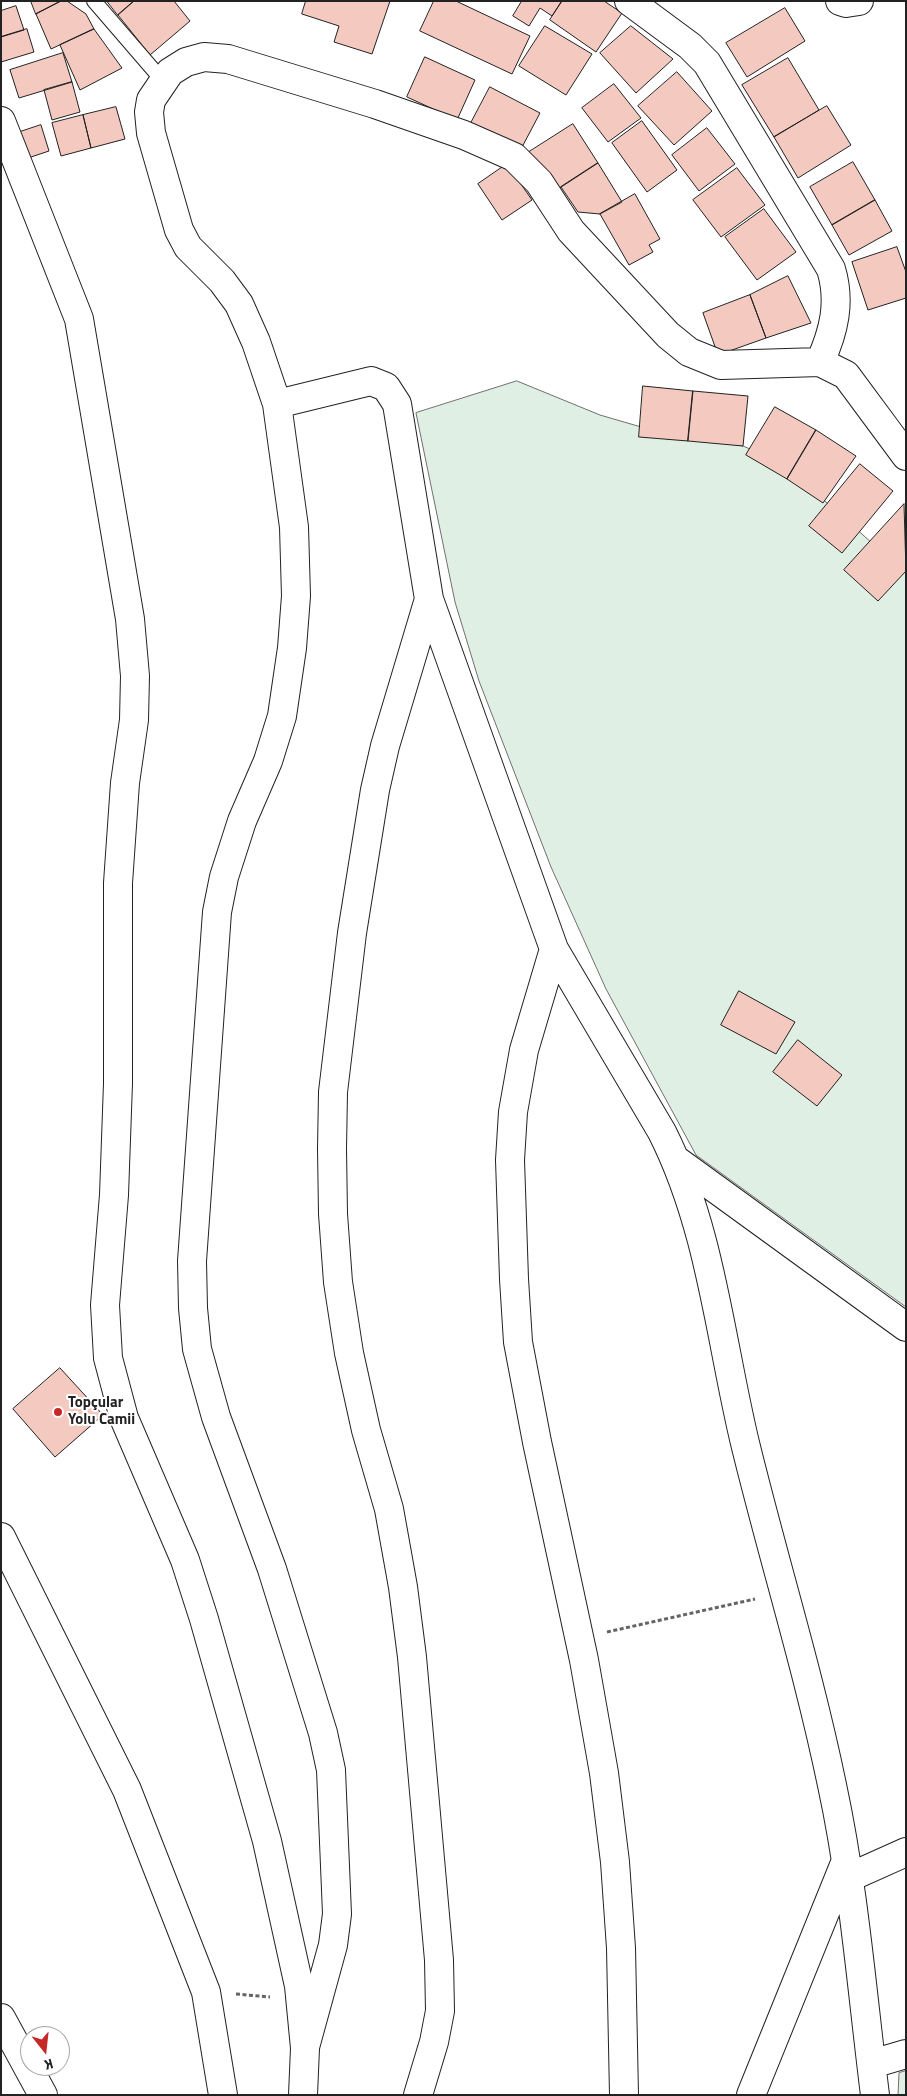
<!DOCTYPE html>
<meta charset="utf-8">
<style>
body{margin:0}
#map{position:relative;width:907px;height:2096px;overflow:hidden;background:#fff;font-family:"Titillium Web",sans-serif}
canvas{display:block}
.frame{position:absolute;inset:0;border:2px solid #222;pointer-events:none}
.north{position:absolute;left:20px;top:2026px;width:50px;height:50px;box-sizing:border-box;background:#fff;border:1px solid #a7a7a7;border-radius:50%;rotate:164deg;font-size:14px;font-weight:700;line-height:20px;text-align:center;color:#222}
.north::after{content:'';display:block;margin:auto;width:18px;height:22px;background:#c62828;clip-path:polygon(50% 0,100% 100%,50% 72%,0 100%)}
</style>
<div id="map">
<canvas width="907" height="2096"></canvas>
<div class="frame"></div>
<div class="north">K</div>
</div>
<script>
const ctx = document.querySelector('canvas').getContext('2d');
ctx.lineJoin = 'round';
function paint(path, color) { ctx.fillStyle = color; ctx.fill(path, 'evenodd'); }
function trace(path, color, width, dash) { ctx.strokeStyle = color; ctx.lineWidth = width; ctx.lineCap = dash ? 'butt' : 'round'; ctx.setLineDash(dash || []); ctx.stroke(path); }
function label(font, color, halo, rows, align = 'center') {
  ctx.font = font + ' "Titillium Web",sans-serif'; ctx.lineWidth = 4; ctx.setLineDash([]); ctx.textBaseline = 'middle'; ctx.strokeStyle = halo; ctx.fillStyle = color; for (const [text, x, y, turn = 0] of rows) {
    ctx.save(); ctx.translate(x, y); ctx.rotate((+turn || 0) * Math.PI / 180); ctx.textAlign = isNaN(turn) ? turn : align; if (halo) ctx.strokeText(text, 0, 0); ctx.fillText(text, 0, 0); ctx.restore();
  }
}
const green = new Path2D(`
 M 517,381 L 600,415 L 648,429 L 743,446 L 781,462 L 890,559 L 906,566 L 906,1307 L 696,1155 L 606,989 L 551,867 L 479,681 L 455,602 L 416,413 Z
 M 906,2071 L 906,2095 L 898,2095 L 899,2073 Z`);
const building = new Path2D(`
 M 31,1 L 61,1 L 36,14 Z
 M 61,1 L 67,1 L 86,14 L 94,29 L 51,49 L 36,14 Z
 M 107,1 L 134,1 L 118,15 Z
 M 134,1 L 174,1 L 190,21 L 150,55 L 118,15 Z
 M 306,1 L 390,1 L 372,54 L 334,42 L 339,26 L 302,14 Z
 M 434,1 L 456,1 L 530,36 L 512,74 L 420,31 Z
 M 522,1 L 562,1 L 552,16 L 540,8 L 529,26 L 513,16 Z
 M 562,1 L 604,1 L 622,13 L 596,52 L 550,20 Z
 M 16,6 L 24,30 L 1,37 L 1,11 Z
 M 785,8 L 805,41 L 747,77 L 726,43 Z
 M 545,26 L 592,54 L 566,95 L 519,66 Z
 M 631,26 L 673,59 L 636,93 L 600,53 Z
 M 27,29 L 34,52 L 1,62 L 1,37 Z
 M 94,29 L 122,68 L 80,90 L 60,45 Z
 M 63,53 L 72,82 L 19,98 L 10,70 Z
 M 425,57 L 475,80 L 457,120 L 407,97 Z
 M 788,58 L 819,110 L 774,137 L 742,85 Z
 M 677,72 L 712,111 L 674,145 L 638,106 Z
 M 72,82 L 80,112 L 52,120 L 44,90 Z
 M 614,84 L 641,118 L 608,142 L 582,108 Z
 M 490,87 L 540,113 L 521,149 L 471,123 Z
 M 827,106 L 851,145 L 798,178 L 774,137 Z
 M 116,107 L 125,139 L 91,148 L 83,115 Z
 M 83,115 L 91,148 L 61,156 L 52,123 Z
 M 642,121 L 677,170 L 647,192 L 612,143 Z
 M 573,124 L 598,163 L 555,191 L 529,152 Z
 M 41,125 L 49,151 L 22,160 L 14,134 Z
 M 707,128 L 735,164 L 699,191 L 672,155 Z
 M 853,162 L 875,200 L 832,225 L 810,187 Z
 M 598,163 L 622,202 L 600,214 L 578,212 L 561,187 Z
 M 507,164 L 532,200 L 502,220 L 478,184 Z
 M 737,168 L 765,205 L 721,237 L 693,200 Z
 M 635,194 L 660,239 L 649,245 L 653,252 L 629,265 L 600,214 Z
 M 875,200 L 892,231 L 849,255 L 832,225 Z
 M 764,209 L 796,252 L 757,280 L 725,237 Z
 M 897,247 L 906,272 L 906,298 L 868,310 L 852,262 Z
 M 788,276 L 811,323 L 766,338 L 750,295 Z
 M 750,295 L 766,338 L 718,355 L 703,313 Z
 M 643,386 L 693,391 L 688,441 L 639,437 Z
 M 693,391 L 748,396 L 743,446 L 688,441 Z
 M 775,407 L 816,430 L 787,479 L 746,455 Z
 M 816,430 L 856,456 L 823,503 L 787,479 Z
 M 860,464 L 893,491 L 842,553 L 809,526 Z
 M 904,504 L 906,571 L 878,601 L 844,570 Z
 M 739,991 L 795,1022 L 776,1054 L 721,1025 Z
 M 798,1040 L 842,1075 L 817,1106 L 773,1072 Z
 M 60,1368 L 103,1415 L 55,1457 L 13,1409 Z`);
const path = new Path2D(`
 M 607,1632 L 755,1599
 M 236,1994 L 270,1997`);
const lane = new Path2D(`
 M 94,1 L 163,81`);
const street = new Path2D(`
 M 840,1 L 846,3 L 859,1
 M 820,362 L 846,375 L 906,456
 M 277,404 L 371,381 L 386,387 L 397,404 L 429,599 L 554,949 L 662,1132 C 711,1229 720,1339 745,1443 C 773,1558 808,1669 832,1785 C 854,1887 862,1992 875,2095
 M 554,949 L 524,1050 L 513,1112 L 510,1160 L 514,1279 L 518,1342 L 537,1442 L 584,1660 L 604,1773 L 615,1862 L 621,1948 L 624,2095
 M 676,1160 L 906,1327
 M 1,1537 L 127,1790 L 206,1992 L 223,2095
 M 848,1878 L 906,1852
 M 1,2018 L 43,2095
 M 305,2047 L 333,1945 L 337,1914 L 331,1770 L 323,1733 L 272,1569 L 216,1417 L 197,1349 L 193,1308 L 192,1261 L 217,912 L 224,877 L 242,821 L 268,761 L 282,716 L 292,648 L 296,596 L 294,527 L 277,404 L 256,342 L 239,304 L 222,281 L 188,247 L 179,230 L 151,133 L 149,112 L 151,100 L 170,72 L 186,62 L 204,57 L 228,59 L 375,104 L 464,135 L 514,157 L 539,182 L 571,231 L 668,335 L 689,352 L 721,365 L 820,362 C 834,331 841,302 831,269 L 707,63 L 690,46 L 629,1
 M 872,2064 L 906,2054
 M 418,2095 L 434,2042 L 440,2011 L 439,1960 L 412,1657 L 403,1587 L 389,1509 L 366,1430 L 349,1353 L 338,1282 L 333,1214 L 332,1149 L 333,1092 L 352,933 L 375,790 L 385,746 L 429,599
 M 751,2095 L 845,1863`);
const secondary = new Path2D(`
 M 1,121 L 79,319 L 130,619 L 135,676 L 134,720 L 125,783 L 118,883 L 118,1083 L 114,1195 L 105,1305 L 108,1358 L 124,1418 L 185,1560 L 204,1619 L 267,1841 L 299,1986 L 305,2048 L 303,2095`);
const markers = [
 [58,1412,5,"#c62828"]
];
const poiNames = [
 ["Topçular",68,1403],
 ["Yolu Camii",68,1420]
];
paint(green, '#e0efe3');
trace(green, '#6f6f6f', 1);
paint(building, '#f3c9c0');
trace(building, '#222', 1);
trace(lane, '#222', 16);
trace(street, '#222', 30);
trace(secondary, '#222', 30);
trace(path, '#646464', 3, [4, 2.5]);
trace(lane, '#fff', 14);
trace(street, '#fff', 28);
trace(secondary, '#fff', 28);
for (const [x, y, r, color] of markers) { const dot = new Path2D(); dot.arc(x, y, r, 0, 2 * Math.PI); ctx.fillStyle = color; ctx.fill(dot); trace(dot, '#fff', 2); }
label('bold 15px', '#222', '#fff', poiNames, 'left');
</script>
